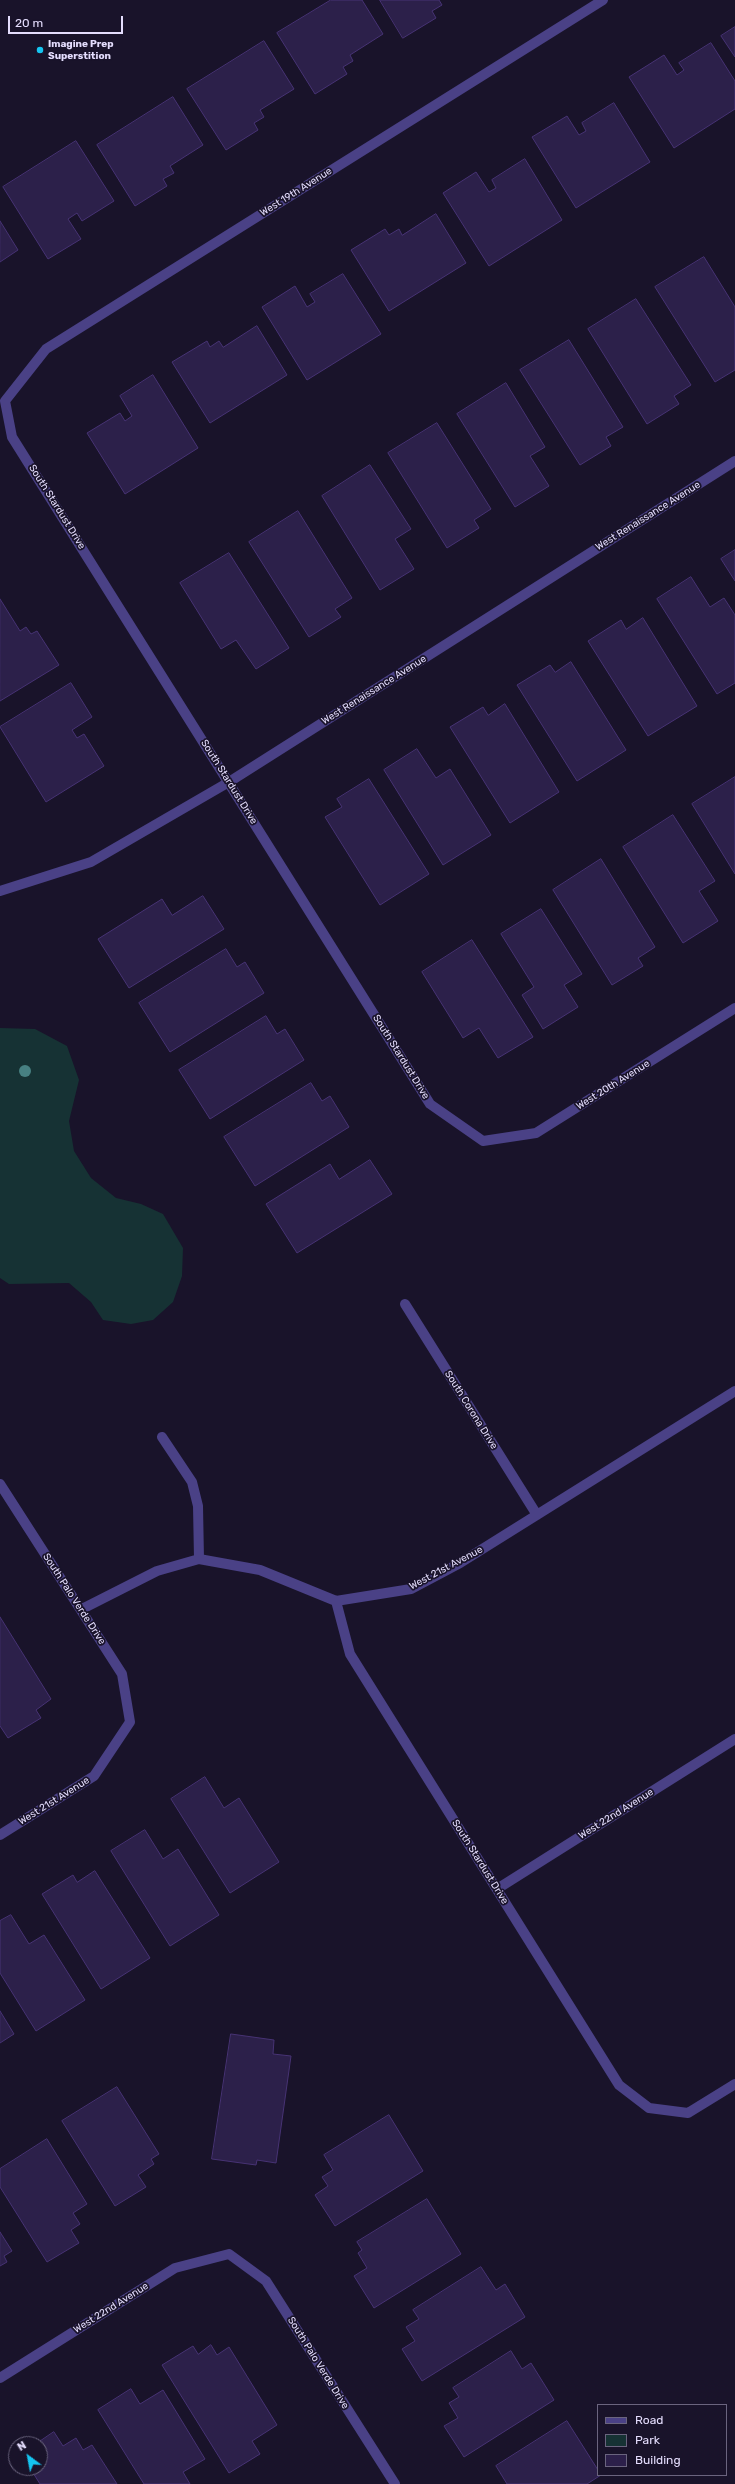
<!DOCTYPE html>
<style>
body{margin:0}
#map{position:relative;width:735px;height:2484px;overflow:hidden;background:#19132a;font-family:Rubik,sans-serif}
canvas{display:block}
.legend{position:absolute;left:597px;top:2404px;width:130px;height:72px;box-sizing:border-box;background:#19132a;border:1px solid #6a647e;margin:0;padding:5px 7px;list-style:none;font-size:12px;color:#e4ddfd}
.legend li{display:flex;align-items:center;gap:8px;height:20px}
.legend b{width:20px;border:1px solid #6a647e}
.north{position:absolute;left:8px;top:2436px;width:40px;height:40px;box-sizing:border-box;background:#19132a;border:1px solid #6a647e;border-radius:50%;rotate:328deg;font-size:11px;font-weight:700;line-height:16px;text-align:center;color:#e4ddfd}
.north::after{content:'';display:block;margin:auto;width:14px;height:18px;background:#15c5f1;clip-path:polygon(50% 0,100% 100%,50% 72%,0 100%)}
.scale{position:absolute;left:8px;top:16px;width:115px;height:18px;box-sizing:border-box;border:2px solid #e4ddfd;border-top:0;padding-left:5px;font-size:12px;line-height:14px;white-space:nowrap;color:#e4ddfd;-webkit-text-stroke:3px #19132a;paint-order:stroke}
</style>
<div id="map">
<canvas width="735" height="2484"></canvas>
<ul class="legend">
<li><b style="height:5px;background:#4a4186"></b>Road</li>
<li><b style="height:11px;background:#163234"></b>Park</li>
<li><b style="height:11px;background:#2c204a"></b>Building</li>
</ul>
<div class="north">N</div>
<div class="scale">20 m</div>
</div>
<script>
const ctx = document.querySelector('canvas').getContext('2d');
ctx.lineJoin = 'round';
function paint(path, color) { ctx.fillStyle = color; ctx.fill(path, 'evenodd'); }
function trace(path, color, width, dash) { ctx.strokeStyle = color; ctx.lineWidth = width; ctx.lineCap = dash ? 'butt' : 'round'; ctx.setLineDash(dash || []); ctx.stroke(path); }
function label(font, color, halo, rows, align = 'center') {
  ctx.font = font + ' Rubik,sans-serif'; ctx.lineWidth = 3.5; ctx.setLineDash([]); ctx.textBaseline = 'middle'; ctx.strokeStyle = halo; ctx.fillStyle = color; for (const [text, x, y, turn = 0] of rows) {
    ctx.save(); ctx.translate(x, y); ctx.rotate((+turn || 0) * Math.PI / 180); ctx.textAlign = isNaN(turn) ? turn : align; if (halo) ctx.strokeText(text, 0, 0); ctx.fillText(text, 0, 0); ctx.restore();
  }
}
const green = new Path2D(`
 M 0,1028 L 35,1029 L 67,1046 L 79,1080 L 69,1121 L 74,1151 L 91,1178 L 116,1198 L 141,1204 L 163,1214 L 183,1248 L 182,1276 L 173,1302 L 153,1320 L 131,1324 L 103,1320 L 91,1302 L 69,1283 L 9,1284 L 0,1278 Z`);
const building = new Path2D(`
 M 331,0 L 362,0 L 383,34 L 350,55 L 353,61 L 343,67 L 347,74 L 315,94 L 277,33 Z
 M 380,0 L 439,0 L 442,5 L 432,11 L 436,18 L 403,38 Z
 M 735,27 L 735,57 L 721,36 Z
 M 264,41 L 294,89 L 260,110 L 264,117 L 254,123 L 258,130 L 226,150 L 187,89 Z
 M 711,43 L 735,81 L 735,109 L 674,148 L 629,77 L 664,55 L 677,75 L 684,70 L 679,63 Z
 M 173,97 L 203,145 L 170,166 L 174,173 L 163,179 L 167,186 L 135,206 L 97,145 Z
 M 614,103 L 650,162 L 576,208 L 532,137 L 567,116 L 579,135 L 586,131 L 582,123 Z
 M 76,141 L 114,201 L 82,221 L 77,213 L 68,219 L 81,239 L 48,259 L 3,187 Z
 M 525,159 L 562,220 L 489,266 L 443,193 L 476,172 L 489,192 L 496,188 L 492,180 Z
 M 436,214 L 466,263 L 389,311 L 351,250 L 385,229 L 389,235 L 399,229 L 402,235 Z
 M 0,221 L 18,250 L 0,262 Z
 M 704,257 L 735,307 L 735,370 L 715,382 L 655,287 Z
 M 343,274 L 381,334 L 307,380 L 262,307 L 295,286 L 307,307 L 315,302 L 310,294 Z
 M 636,299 L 691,385 L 674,396 L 679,404 L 647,424 L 588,329 Z
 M 257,326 L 287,375 L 210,423 L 172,362 L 207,341 L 210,347 L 219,341 L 223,347 Z
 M 569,340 L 623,427 L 606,437 L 611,446 L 580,465 L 520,370 Z
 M 153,375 L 198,448 L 125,494 L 87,433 L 120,413 L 125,421 L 132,416 L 120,396 Z
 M 506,383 L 545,447 L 530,456 L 549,486 L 515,507 L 457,414 Z
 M 437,423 L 491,509 L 474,520 L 479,528 L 447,548 L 388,453 Z
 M 370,465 L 411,529 L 395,539 L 414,569 L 380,590 L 322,496 Z
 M 298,511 L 352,598 L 335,609 L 341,617 L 309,637 L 249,542 Z
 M 735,550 L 735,581 L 721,559 Z
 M 229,553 L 289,648 L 256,669 L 236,640 L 221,649 L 180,583 Z
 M 691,577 L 710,607 L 724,598 L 735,615 L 735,683 L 717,694 L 657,599 Z
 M 0,599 L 20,631 L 26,627 L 31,634 L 37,631 L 59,665 L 0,701 Z
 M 643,618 L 697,706 L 648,736 L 588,641 L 621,620 L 626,629 Z
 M 571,662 L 626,750 L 577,781 L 517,685 L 550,665 L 555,672 Z
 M 71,683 L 92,717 L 72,730 L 77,738 L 84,734 L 104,766 L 46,802 L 0,727 Z
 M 505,704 L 559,792 L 510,823 L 450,727 L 483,707 L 488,715 Z
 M 417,749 L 436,778 L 450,769 L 491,835 L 443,865 L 384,770 Z
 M 735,777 L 735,874 L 692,804 Z
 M 369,779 L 429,874 L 380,905 L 325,817 L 342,807 L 337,799 Z
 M 673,815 L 715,881 L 699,891 L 718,921 L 683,943 L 623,847 Z
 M 601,859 L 655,947 L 638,958 L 643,966 L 612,985 L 553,890 Z
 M 203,896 L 224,929 L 129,988 L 98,939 L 162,899 L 172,915 Z
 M 541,909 L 582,974 L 564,985 L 578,1007 L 543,1029 L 522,995 L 534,987 L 501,934 Z
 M 472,940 L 533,1037 L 498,1058 L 479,1028 L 463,1038 L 422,972 Z
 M 226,949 L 237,967 L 245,962 L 264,993 L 170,1052 L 139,1003 Z
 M 266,1016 L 277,1034 L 285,1029 L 304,1060 L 210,1119 L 179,1070 Z
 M 311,1083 L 322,1101 L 330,1096 L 349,1127 L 255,1186 L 224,1137 Z
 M 370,1160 L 392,1194 L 297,1253 L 266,1204 L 330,1164 L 339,1179 Z
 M 0,1617 L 51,1699 L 36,1710 L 41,1718 L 8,1738 L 0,1726 Z
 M 205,1777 L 224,1808 L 239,1798 L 279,1862 L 230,1893 L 171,1799 Z
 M 145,1830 L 163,1859 L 178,1849 L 219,1915 L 170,1946 L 111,1851 Z
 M 95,1871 L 150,1958 L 101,1989 L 42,1894 L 73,1875 L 77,1882 Z
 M 11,1915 L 29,1944 L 44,1935 L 85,2000 L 36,2031 L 0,1973 L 0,1921 Z
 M 0,2011 L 14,2034 L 0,2043 Z
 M 231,2034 L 274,2040 L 273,2054 L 291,2056 L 276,2163 L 257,2160 L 256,2165 L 212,2159 Z
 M 117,2087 L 159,2154 L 151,2159 L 154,2164 L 138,2175 L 146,2187 L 115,2206 L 62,2121 Z
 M 389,2115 L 423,2171 L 335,2226 L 315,2195 L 328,2186 L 322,2177 L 333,2170 L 324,2155 Z
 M 47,2139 L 87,2204 L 73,2213 L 80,2224 L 71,2230 L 79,2243 L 47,2262 L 0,2187 L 0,2169 Z
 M 427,2199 L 461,2254 L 374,2308 L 354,2276 L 367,2268 L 358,2253 L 362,2250 L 357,2242 Z
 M 0,2232 L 12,2251 L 4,2256 L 7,2262 L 0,2266 Z
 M 481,2267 L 496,2290 L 505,2284 L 525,2317 L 422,2381 L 402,2349 L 415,2341 L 406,2327 L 419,2319 L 413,2310 Z
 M 211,2345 L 217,2355 L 229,2347 L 277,2425 L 252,2441 L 260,2454 L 229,2473 L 162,2365 L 193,2346 L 198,2354 Z
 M 511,2351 L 522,2369 L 531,2363 L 554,2400 L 464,2457 L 444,2426 L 458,2418 L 449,2403 L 459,2397 L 453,2388 Z
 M 131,2389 L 140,2404 L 163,2390 L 205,2459 L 183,2472 L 190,2484 L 144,2484 L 98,2410 Z
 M 567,2421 L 598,2470 L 598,2475 L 601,2475 L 587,2484 L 507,2484 L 496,2466 Z
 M 54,2432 L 63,2446 L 76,2438 L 83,2450 L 92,2445 L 117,2484 L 40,2484 L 30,2468 L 40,2468 L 40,2444 L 36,2444 Z`);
const street = new Path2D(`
 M 603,0 L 46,349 L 5,401 L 12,437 L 430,1104 L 483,1141 L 536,1133 L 735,1008
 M 0,891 L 91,862 L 229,782 L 735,461
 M 405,1304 L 537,1515
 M 162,1437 L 192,1482 L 198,1506 L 199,1559
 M 0,1484 L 122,1674 L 130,1722 L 94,1776 L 0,1835
 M 336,1601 L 350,1654 L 619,2085 L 649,2108 L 688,2113 L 735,2084
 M 82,1609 L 157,1571 L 199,1559 L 260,1570 L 336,1601 L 411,1589 L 460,1563 L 735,1391
 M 497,1889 L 735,1739
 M 0,2378 L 175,2268 L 229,2254 L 266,2281 L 395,2484`);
const trees = [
 [25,1071]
];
const markers = [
 [40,50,4,"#15c5f1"]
];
const poiNames = [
 ["Imagine Prep",48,44],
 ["Superstition",48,56]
];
const streetNames = [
 ["West 19th Avenue",296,192,-32],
 ["South Stardust Drive",57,507,58],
 ["West Renaissance Avenue",648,516,-32],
 ["West Renaissance Avenue",374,690,-32],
 ["South Stardust Drive",229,782,58],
 ["South Stardust Drive",401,1057,58],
 ["West 20th Avenue",613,1085,-32],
 ["South Corona Drive",471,1410,58],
 ["West 21st Avenue",446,1568,-28],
 ["South Palo Verde Drive",74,1599,57],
 ["West 21st Avenue",54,1801,-32],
 ["West 22nd Avenue",616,1814,-32],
 ["South Stardust Drive",480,1862,58],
 ["West 22nd Avenue",111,2308,-32],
 ["South Palo Verde Drive",318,2363,58]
];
paint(green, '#163234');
paint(building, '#2c204a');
trace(building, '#473374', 1);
trace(street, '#4a4186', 10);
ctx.fillStyle = '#478082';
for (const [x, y] of trees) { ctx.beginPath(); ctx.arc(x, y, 6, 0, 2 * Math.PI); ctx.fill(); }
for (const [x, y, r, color] of markers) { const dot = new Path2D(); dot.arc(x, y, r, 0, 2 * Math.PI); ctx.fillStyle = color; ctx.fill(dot); trace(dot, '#19132a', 1.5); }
label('bold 10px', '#e4ddfd', '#19132a', poiNames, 'left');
label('10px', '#e4ddfd', '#19132a', streetNames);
</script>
